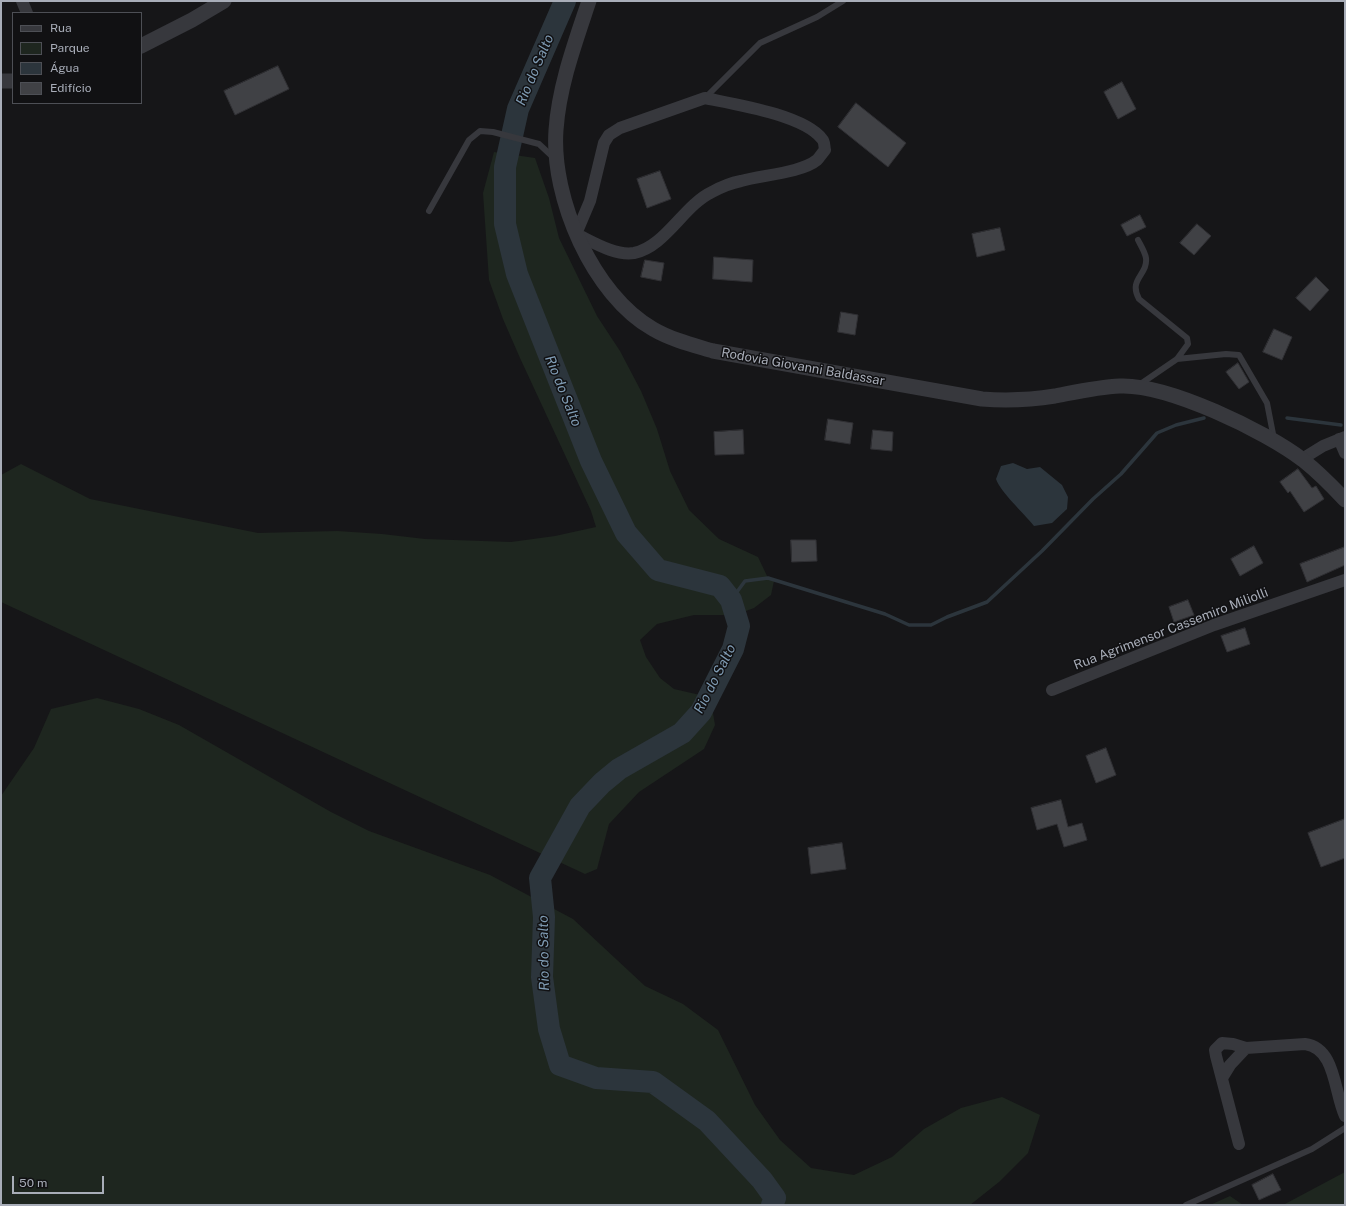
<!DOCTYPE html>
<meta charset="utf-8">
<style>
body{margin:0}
#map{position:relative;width:1346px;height:1206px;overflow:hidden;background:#161618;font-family:"Public Sans",sans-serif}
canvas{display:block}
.frame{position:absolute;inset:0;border:2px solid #a8adb8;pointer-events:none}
.legend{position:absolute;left:12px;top:12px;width:130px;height:92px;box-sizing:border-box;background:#111113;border:1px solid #4d4f55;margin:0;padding:5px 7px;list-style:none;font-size:12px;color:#a8adb8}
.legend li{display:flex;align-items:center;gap:8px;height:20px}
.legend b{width:20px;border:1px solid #4d4f55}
.scale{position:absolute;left:12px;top:1176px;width:92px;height:18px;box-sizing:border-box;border:2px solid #a8adb8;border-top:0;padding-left:5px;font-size:12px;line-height:14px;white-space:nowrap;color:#a8adb8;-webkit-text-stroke:3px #111113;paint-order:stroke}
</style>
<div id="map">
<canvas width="1346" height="1206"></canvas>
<div class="frame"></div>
<ul class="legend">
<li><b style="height:5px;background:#37383d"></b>Rua</li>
<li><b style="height:11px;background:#1e261f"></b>Parque</li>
<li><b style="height:11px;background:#2c353c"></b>Água</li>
<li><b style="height:11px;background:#404145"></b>Edifício</li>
</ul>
<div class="scale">50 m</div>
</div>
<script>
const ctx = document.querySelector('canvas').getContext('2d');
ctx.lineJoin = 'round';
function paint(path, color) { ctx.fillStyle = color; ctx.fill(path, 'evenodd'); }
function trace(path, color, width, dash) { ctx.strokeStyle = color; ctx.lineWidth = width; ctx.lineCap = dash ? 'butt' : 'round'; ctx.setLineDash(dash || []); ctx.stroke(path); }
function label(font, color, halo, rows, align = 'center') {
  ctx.font = font + ' "Public Sans",sans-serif'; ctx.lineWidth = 3; ctx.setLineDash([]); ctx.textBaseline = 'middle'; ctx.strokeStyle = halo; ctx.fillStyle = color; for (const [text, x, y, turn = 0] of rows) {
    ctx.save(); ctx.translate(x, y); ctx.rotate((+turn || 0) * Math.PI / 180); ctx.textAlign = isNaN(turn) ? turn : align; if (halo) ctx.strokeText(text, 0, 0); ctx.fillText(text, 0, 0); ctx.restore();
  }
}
const green = new Path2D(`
 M 494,152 L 535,158 L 549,198 L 559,238 L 597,316 L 620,351 L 641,391 L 657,429 L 670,471 L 689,510 L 719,539 L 758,557 L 768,578 L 774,581 L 771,595 L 754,608 L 735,615 L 694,615 L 657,624 L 640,640 L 646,657 L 660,678 L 674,689 L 700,695 L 712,707 L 715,725 L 704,749 L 639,792 L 609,824 L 597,869 L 585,874 L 1,602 L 1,475 L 21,464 L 90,499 L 258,533 L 337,531 L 382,534 L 425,539 L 511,542 L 555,536 L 596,527 L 591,511 L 520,358 L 503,319 L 489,280 L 483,193 Z
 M 97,698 L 139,709 L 179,725 L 331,812 L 369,831 L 490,875 L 573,919 L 645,986 L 683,1004 L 718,1030 L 755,1105 L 780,1140 L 811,1168 L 854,1175 L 892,1157 L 924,1129 L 961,1108 L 1002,1097 L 1040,1115 L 1028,1153 L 999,1182 L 970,1205 L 1,1205 L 1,796 L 34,748 L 51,709 Z
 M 1345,1172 L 1345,1205 L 1283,1205 Z
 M 1230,1196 L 1243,1205 L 1210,1205 Z`);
const water = new Path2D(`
 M 1013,463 L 1027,469 L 1040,467 L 1062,485 L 1068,497 L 1067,509 L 1052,523 L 1034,526 C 1023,512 1001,493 996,479 L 1001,466 Z`);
const stream = new Path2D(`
 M 1287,418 L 1341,425
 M 731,600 L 745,581 L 768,578 L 885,614 L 909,625 L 931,625 L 947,617 L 987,602 L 1042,551 L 1093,499 L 1121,474 L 1157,433 L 1176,425 L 1204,418`);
const river = new Path2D(`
 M 565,1 L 518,109 L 505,167 L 505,224 L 517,274 L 591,461 L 626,533 L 658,570 L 720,586 L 731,600 L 739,626 L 733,649 L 701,712 L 682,733 L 619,769 L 602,783 L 580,806 L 540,878 L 544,917 L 542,977 L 549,1029 L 560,1065 L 596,1078 L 653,1082 L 707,1121 L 762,1180 L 775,1198 L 772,1205`);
const building = new Path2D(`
 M 278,66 L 289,89 L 235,115 L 224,91 Z
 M 1122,82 L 1136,109 L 1118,119 L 1104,92 Z
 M 856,103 L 906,143 L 888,167 L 838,127 Z
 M 660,171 L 671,199 L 647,208 L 637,179 Z
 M 1140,215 L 1146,227 L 1127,236 L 1121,225 Z
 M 1197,224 L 1211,236 L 1194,255 L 1180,243 Z
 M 1000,228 L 1005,250 L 977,257 L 972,234 Z
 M 714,257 L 753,260 L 752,282 L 713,279 Z
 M 645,260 L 664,263 L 661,281 L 641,277 Z
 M 1316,277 L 1329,290 L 1310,311 L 1296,298 Z
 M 841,312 L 858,315 L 855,335 L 838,332 Z
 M 1274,329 L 1292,337 L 1282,360 L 1263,352 Z
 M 1238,363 L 1249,382 L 1239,389 L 1226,372 Z
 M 828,419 L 853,423 L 850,444 L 825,440 Z
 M 743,430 L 744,454 L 715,455 L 714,432 Z
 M 873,430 L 893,432 L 892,451 L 871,449 Z
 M 1298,469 L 1312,488 L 1316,486 L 1324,499 L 1304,512 L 1290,491 L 1288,493 L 1280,482 Z
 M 791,540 L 816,540 L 817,561 L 792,562 Z
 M 1254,546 L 1263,563 L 1240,576 L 1231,559 Z
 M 1345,547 L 1345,565 L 1307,582 L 1300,564 Z
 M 1188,600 L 1194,615 L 1174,622 L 1169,607 Z
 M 1245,628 L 1250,644 L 1227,652 L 1221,636 Z
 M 1106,748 L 1116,775 L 1096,783 L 1086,756 Z
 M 1061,800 L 1068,827 L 1082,823 L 1087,840 L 1064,847 L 1057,824 L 1037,830 L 1031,808 Z
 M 1345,819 L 1345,858 L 1321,867 L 1308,833 Z
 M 842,843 L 846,869 L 811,874 L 808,848 Z
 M 1273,1174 L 1281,1190 L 1259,1200 L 1252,1185 Z`);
const service = new Path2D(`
 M 706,97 L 760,43 L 817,17 L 843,1
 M 429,211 L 469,140 L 480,131 L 493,132 L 539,144 L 555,159
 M 1138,240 C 1141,246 1145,252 1146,258 C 1148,275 1128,279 1139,299 L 1187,338 L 1188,344 L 1177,359 L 1139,385
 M 1177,359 L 1226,354 L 1239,355 L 1267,403 L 1274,439
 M 1186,1205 L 1312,1149 L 1345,1128`);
const minor = new Path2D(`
 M 22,1 L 27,13
 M 705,98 C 734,104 804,115 822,139 C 825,142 824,146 825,150 C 822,153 820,157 817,160 C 801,173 761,175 741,181 C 731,183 721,187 712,192 C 684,205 665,247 634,253 C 615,256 593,242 576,234 L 590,201 L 604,143 L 609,135 L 620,128 Z
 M 1339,439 L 1345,453
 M 1302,459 L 1323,446 L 1345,437
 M 1052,690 L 1214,625 L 1345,580
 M 1222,1078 L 1230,1065 L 1246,1048
 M 1239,1144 L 1216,1056 L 1215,1050 L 1222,1043 L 1233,1044 L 1246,1048 L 1305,1044 C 1336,1048 1334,1093 1345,1116`);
const tertiary = new Path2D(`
 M 589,1 C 575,43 559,86 556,130 C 551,198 593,295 653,329 C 672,340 693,345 713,351 L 982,399 C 1007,401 1030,400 1055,396 C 1076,392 1098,387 1120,386 C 1168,384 1265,431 1303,460 C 1318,472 1332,486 1345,500
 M 141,46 L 192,20 L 224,1
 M 1,81 L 13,81`);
const streetNames = [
 ["Rodovia Giovanni Baldassar",803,367,10],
 ["Rua Agrimensor Cassemiro Miliolli",1171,629,-21]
];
const waterNames = [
 ["Rio do Salto",535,70,-67],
 ["Rio do Salto",563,391,68],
 ["Rio do Salto",715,679,-63],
 ["Rio do Salto",544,953,-91]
];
paint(green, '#1e261f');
paint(water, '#2c353c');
trace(stream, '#2c353c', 3.5);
trace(river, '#2c353c', 22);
paint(building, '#404145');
trace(building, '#303034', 1);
trace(service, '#37383d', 6);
trace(minor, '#37383d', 12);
trace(tertiary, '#37383d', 15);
label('13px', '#a8adb8', '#111113', streetNames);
label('italic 14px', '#7f9bb3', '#111113', waterNames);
</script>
